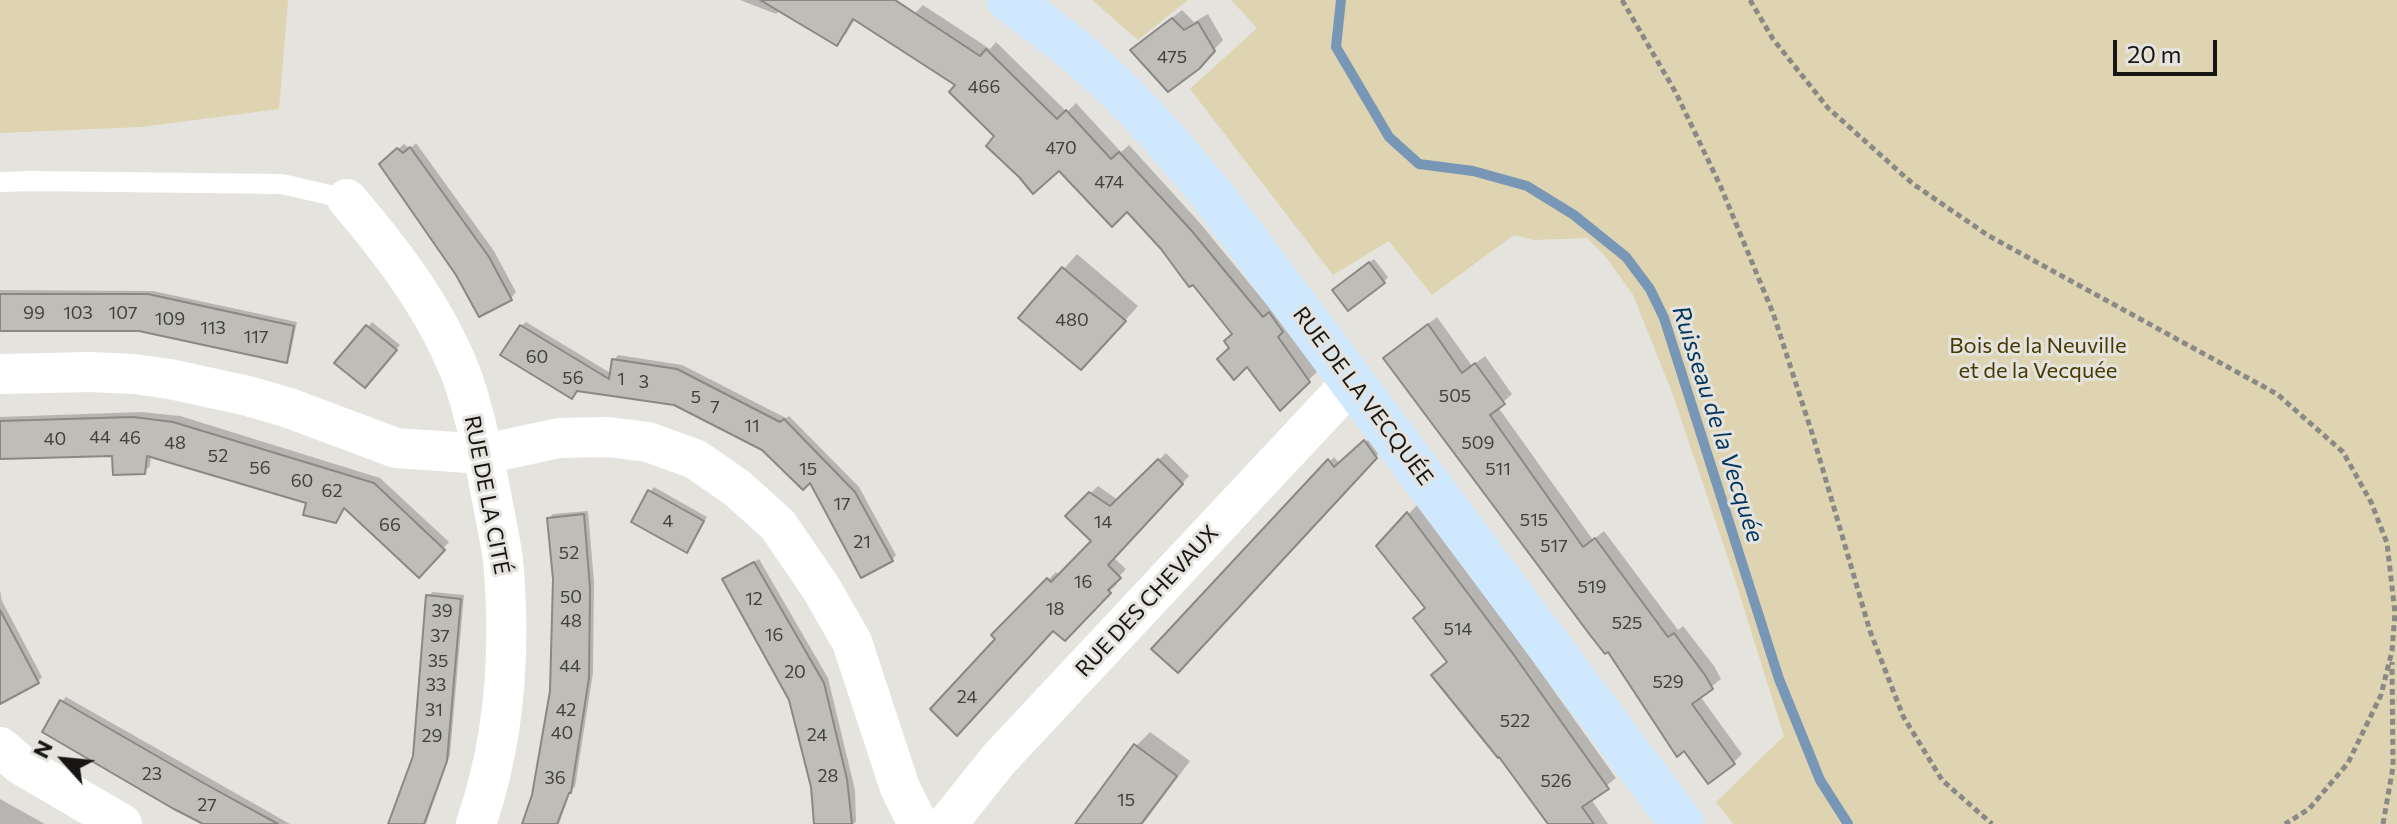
<!DOCTYPE html>
<meta charset="utf-8">
<style>
body{margin:0}
#map{position:relative;width:2397px;height:824px;overflow:hidden;background:#e5e3de;font-family:Commissioner,sans-serif}
canvas{display:block}
.north{position:absolute;left:24px;top:720px;width:80px;height:80px;-webkit-text-stroke:6px #e5e3de;paint-order:stroke;rotate:297deg;font-size:22px;font-weight:700;line-height:32px;text-align:center;color:#171614}
.north::after{content:'';display:block;margin:auto;width:28px;height:36px;background:#171614;clip-path:polygon(50% 0,100% 100%,50% 72%,0 100%)}
.scale{position:absolute;left:2113px;top:40px;width:104px;height:36px;box-sizing:border-box;border:4px solid #171614;border-top:0;padding-left:10px;font-size:24px;line-height:28px;white-space:nowrap;color:#171614;-webkit-text-stroke:6px #e5e3de;paint-order:stroke}
</style>
<div id="map">
<canvas width="2397" height="824"></canvas>
<div class="north">N</div>
<div class="scale">20 m</div>
</div>
<script>
const ctx = document.querySelector('canvas').getContext('2d');
ctx.lineJoin = 'round';
function paint(path, color) { ctx.fillStyle = color; ctx.fill(path, 'evenodd'); }
function trace(path, color, width, dash) { ctx.strokeStyle = color; ctx.lineWidth = width; ctx.lineCap = dash ? 'butt' : 'round'; ctx.setLineDash(dash || []); ctx.stroke(path); }
function label(font, color, halo, rows, align = 'center') {
  ctx.font = font + ' Commissioner,sans-serif'; ctx.lineWidth = 6; ctx.setLineDash([]); ctx.textBaseline = 'middle'; ctx.strokeStyle = halo; ctx.fillStyle = color; for (const [text, x, y, turn = 0] of rows) {
    ctx.save(); ctx.translate(x, y); ctx.rotate((+turn || 0) * Math.PI / 180); ctx.textAlign = isNaN(turn) ? turn : align; if (halo) ctx.strokeText(text, 0, 0); ctx.fillText(text, 0, 0); ctx.restore();
  }
}
const green = new Path2D(`
 M 0,0 L 288,0 L 279,109 L 141,127 L 0,133 Z
 M 1092,0 L 1188,0 L 1138,40 Z
 M 1231,0 L 2397,0 L 2397,824 L 1733,824 L 1716,802 L 1784,736 L 1730,564 L 1673,395 L 1633,295 L 1606,257 L 1587,238 L 1534,240 L 1514,235 L 1432,295 L 1389,241 L 1333,275 L 1190,89 L 1257,28 Z`);
const shadow = new Path2D(`
 M 740,0 L 866,0 L 846,34 L 836,43 L 780,10 L 776,14 Z
 M 923,5 L 990,49 L 996,42 L 1067,112 L 1076,103 L 1121,152 L 1129,145 L 1199,222 L 1272,311 L 1317,372 L 1280,408 L 1232,348 L 1234,334 L 1127,209 L 1059,168 L 997,136 L 958,84 L 915,13 Z
 M 1182,10 L 1194,22 L 1208,14 L 1223,40 L 1198,67 L 1142,41 Z
 M 416,143 L 494,251 L 516,292 L 511,298 L 387,158 L 404,144 L 410,149 Z
 M 1077,254 L 1138,306 L 1095,354 L 1021,318 Z
 M 1374,259 L 1388,277 L 1384,282 L 1339,285 Z
 M 0,290 L 153,291 L 297,322 L 290,356 L 286,360 L 139,329 L 0,328 Z
 M 1437,317 L 1472,366 L 1485,356 L 1512,394 L 1498,407 L 1593,540 L 1604,531 L 1678,630 L 1683,626 L 1714,666 L 1721,679 L 1700,696 L 1742,754 L 1733,763 L 1609,650 L 1394,350 Z
 M 372,322 L 400,345 L 369,381 L 368,327 Z
 M 526,322 L 612,374 L 614,360 L 618,355 L 682,365 L 786,418 L 789,416 L 859,487 L 896,555 L 892,560 L 810,480 L 763,448 L 674,403 L 578,389 L 521,326 Z
 M 141,412 L 180,416 L 380,478 L 449,542 L 419,575 L 346,507 L 335,521 L 309,502 L 151,455 L 150,466 L 144,472 L 114,454 L 0,457 L 0,417 Z
 M 1370,438 L 1380,452 L 1178,671 L 1154,649 L 1334,457 L 1340,464 Z
 M 1166,453 L 1189,476 L 1113,557 L 1126,569 L 1114,582 L 1117,584 L 1065,638 L 1054,629 L 998,639 L 994,635 L 1056,572 L 1060,576 L 1094,540 L 1068,516 L 1098,486 L 1118,500 Z
 M 654,487 L 707,517 L 687,551 L 650,492 Z
 M 1417,505 L 1520,643 L 1616,778 L 1591,799 L 1608,824 L 1550,824 L 1448,661 L 1427,608 L 1379,546 Z
 M 588,511 L 594,582 L 593,673 L 575,787 L 571,790 L 559,824 L 524,824 L 534,796 L 552,692 L 555,579 L 549,518 L 553,514 Z
 M 759,559 L 828,678 L 855,790 L 856,822 L 853,824 L 816,824 L 813,787 L 791,699 L 725,579 Z
 M 0,590 L 2,601 L 42,677 L 38,681 L 0,684 Z
 M 433,592 L 464,595 L 450,755 L 426,824 L 390,824 L 415,756 L 428,596 Z
 M 66,697 L 290,824 L 208,824 L 61,702 Z
 M 1150,732 L 1190,761 L 1143,824 L 1078,824 L 1136,746 Z
 M 0,799 L 45,824 L 0,824 Z`);
const stream = new Path2D(`
 M 1341,0 L 1336,47 L 1389,137 L 1419,164 L 1473,171 L 1527,186 L 1574,215 L 1626,257 L 1650,289 L 1664,318 L 1779,679 L 1820,780 L 1848,824`);
const building = new Path2D(`
 M 760,0 L 895,0 L 980,56 L 986,49 L 1057,119 L 1066,110 L 1111,159 L 1119,152 L 1191,230 L 1263,317 L 1269,312 L 1283,332 L 1278,337 L 1310,382 L 1280,411 L 1247,367 L 1234,380 L 1217,359 L 1229,348 L 1224,341 L 1232,334 L 1193,285 L 1189,287 L 1161,249 L 1127,212 L 1112,227 L 1059,171 L 1033,194 L 1019,177 L 986,146 L 994,136 L 949,92 L 955,85 L 853,19 L 837,46 Z
 M 1172,18 L 1184,30 L 1198,22 L 1215,51 L 1199,69 L 1168,92 L 1130,50 Z
 M 410,147 L 489,257 L 512,300 L 479,317 L 456,275 L 379,164 L 397,148 L 403,153 Z
 M 1369,262 L 1385,283 L 1348,311 L 1332,290 Z
 M 1062,267 L 1126,321 L 1081,370 L 1018,318 Z
 M 0,294 L 148,294 L 294,326 L 287,363 L 139,331 L 0,331 Z
 M 1428,324 L 1462,373 L 1475,363 L 1505,404 L 1490,415 L 1583,547 L 1595,538 L 1668,637 L 1674,633 L 1705,675 L 1713,689 L 1692,704 L 1735,764 L 1708,784 L 1684,751 L 1677,757 L 1608,652 L 1605,654 L 1590,635 L 1383,358 Z
 M 366,325 L 397,350 L 365,388 L 334,363 Z
 M 520,325 L 609,379 L 612,359 L 677,369 L 780,422 L 784,419 L 855,492 L 893,561 L 861,578 L 810,483 L 803,490 L 762,450 L 674,405 L 577,391 L 572,399 L 500,355 Z
 M 133,417 L 173,422 L 374,483 L 445,550 L 419,578 L 344,508 L 336,523 L 303,515 L 306,503 L 147,456 L 145,474 L 113,475 L 112,456 L 0,459 L 0,421 Z
 M 1364,440 L 1377,458 L 1178,673 L 1151,649 L 1328,459 L 1334,467 Z
 M 1158,459 L 1183,484 L 1108,565 L 1121,578 L 1108,590 L 1111,593 L 1065,641 L 1053,631 L 957,736 L 930,709 L 995,639 L 991,635 L 1047,578 L 1051,582 L 1091,541 L 1065,516 L 1089,492 L 1110,506 Z
 M 648,490 L 704,521 L 687,553 L 631,522 Z
 M 1407,512 L 1511,651 L 1609,789 L 1582,807 L 1594,824 L 1548,824 L 1499,757 L 1498,758 L 1431,675 L 1447,662 L 1413,618 L 1425,608 L 1376,546 Z
 M 584,514 L 590,588 L 589,678 L 571,793 L 569,793 L 557,824 L 522,824 L 532,795 L 550,691 L 553,579 L 547,518 Z
 M 754,562 L 824,683 L 847,779 L 852,824 L 814,824 L 811,787 L 789,700 L 722,579 Z
 M 426,595 L 461,599 L 447,761 L 424,824 L 388,824 L 413,756 Z
 M 0,610 L 39,683 L 0,704 Z
 M 60,700 L 207,785 L 278,824 L 203,824 L 172,808 L 42,732 Z
 M 1134,744 L 1177,776 L 1141,824 L 1075,824 Z`);
const path = new Path2D(`
 M 1622,0 L 1676,93 L 1720,185 L 1773,313 L 1813,436 L 1870,631 L 1903,716 L 1942,780 L 1992,824
 M 1750,0 L 1773,39 L 1828,108 L 1913,184 L 1989,236 L 2277,394 L 2343,452 L 2371,502 L 2387,543 L 2395,613 L 2392,651 L 2381,695 L 2348,763 L 2309,809 L 2285,824
 M 2383,824 L 2393,767 L 2392,662`);
const service = new Path2D(`
 M 0,182 L 31,181 L 282,184 L 347,199`);
const minor = new Path2D(`
 M 347,199 C 394,254 439,313 464,382 C 476,418 484,457 491,494 C 495,516 500,538 503,560 C 511,647 505,740 476,824
 M 0,374 L 90,372 L 134,374 L 170,379 L 248,396 L 289,408 L 396,448 L 484,454 L 559,438 L 608,437 L 648,442 L 695,459 L 737,488 L 778,525 L 821,588 L 852,642 L 900,788 L 918,824
 M 0,747 L 21,765 L 122,824
 M 947,824 L 999,759 L 1352,382`);
const secondary = new Path2D(`
 M 1009,0 C 1044,26 1079,52 1110,82 C 1149,119 1183,160 1217,201 L 1682,824`);
const numberNames = [
 ["475",1172,57],
 ["466",984,87],
 ["470",1061,148],
 ["474",1109,182],
 ["99",34,313],
 ["103",78,313],
 ["107",123,313],
 ["109",170,319],
 ["480",1072,320],
 ["113",213,328],
 ["117",256,337],
 ["60",537,357],
 ["56",573,378],
 ["1",621,379],
 ["3",644,382],
 ["505",1455,396],
 ["5",696,397],
 ["7",715,407],
 ["11",752,426],
 ["44",100,437],
 ["46",130,438],
 ["40",55,439],
 ["48",175,443],
 ["509",1478,443],
 ["52",218,456],
 ["56",260,468],
 ["15",808,469],
 ["511",1498,469],
 ["60",302,481],
 ["62",332,491],
 ["17",842,504],
 ["515",1534,520],
 ["4",668,521],
 ["14",1103,522],
 ["66",390,525],
 ["21",862,542],
 ["517",1554,546],
 ["52",569,553],
 ["16",1083,582],
 ["519",1592,587],
 ["50",571,597],
 ["12",754,599],
 ["18",1055,609],
 ["39",442,611],
 ["48",571,621],
 ["525",1627,623],
 ["514",1458,629],
 ["16",774,635],
 ["37",440,636],
 ["35",438,661],
 ["44",570,666],
 ["20",795,672],
 ["529",1668,682],
 ["33",436,685],
 ["24",967,697],
 ["31",434,710],
 ["42",566,710],
 ["522",1515,721],
 ["40",562,733],
 ["24",817,735],
 ["29",432,736],
 ["23",152,774],
 ["28",828,776],
 ["36",555,778],
 ["526",1556,781],
 ["15",1126,800],
 ["27",207,805]
];
const parkNames = [
 ["Bois de la Neuville",2038,346],
 ["et de la Vecquée",2038,371]
];
const streetNames = [
 ["RUE DE LA VECQUÉE",1363,396,53],
 ["RUE DE LA CITÉ",487,495,79],
 ["RUE DES CHEVAUX",1147,601,-47]
];
const waterNames = [
 ["Ruisseau de la Vecquée",1718,424,72]
];
paint(green, '#ded4b1');
paint(shadow, '#0003');
trace(stream, '#7897b6', 10);
paint(building, '#bebdb7');
trace(building, '#8a8883', 2);
trace(path, '#8b8986', 5, [6, 4]);
trace(service, '#fff', 20);
trace(minor, '#fff', 40);
trace(secondary, '#d0e8fe', 44);
label('18px', '#41403d', null, numberNames);
label('22px', '#483a03', '#e5e3de', parkNames);
label('22px', '#171614', '#e5e3de', streetNames);
label('italic 24px', '#01355e', '#e5e3de', waterNames);
</script>
